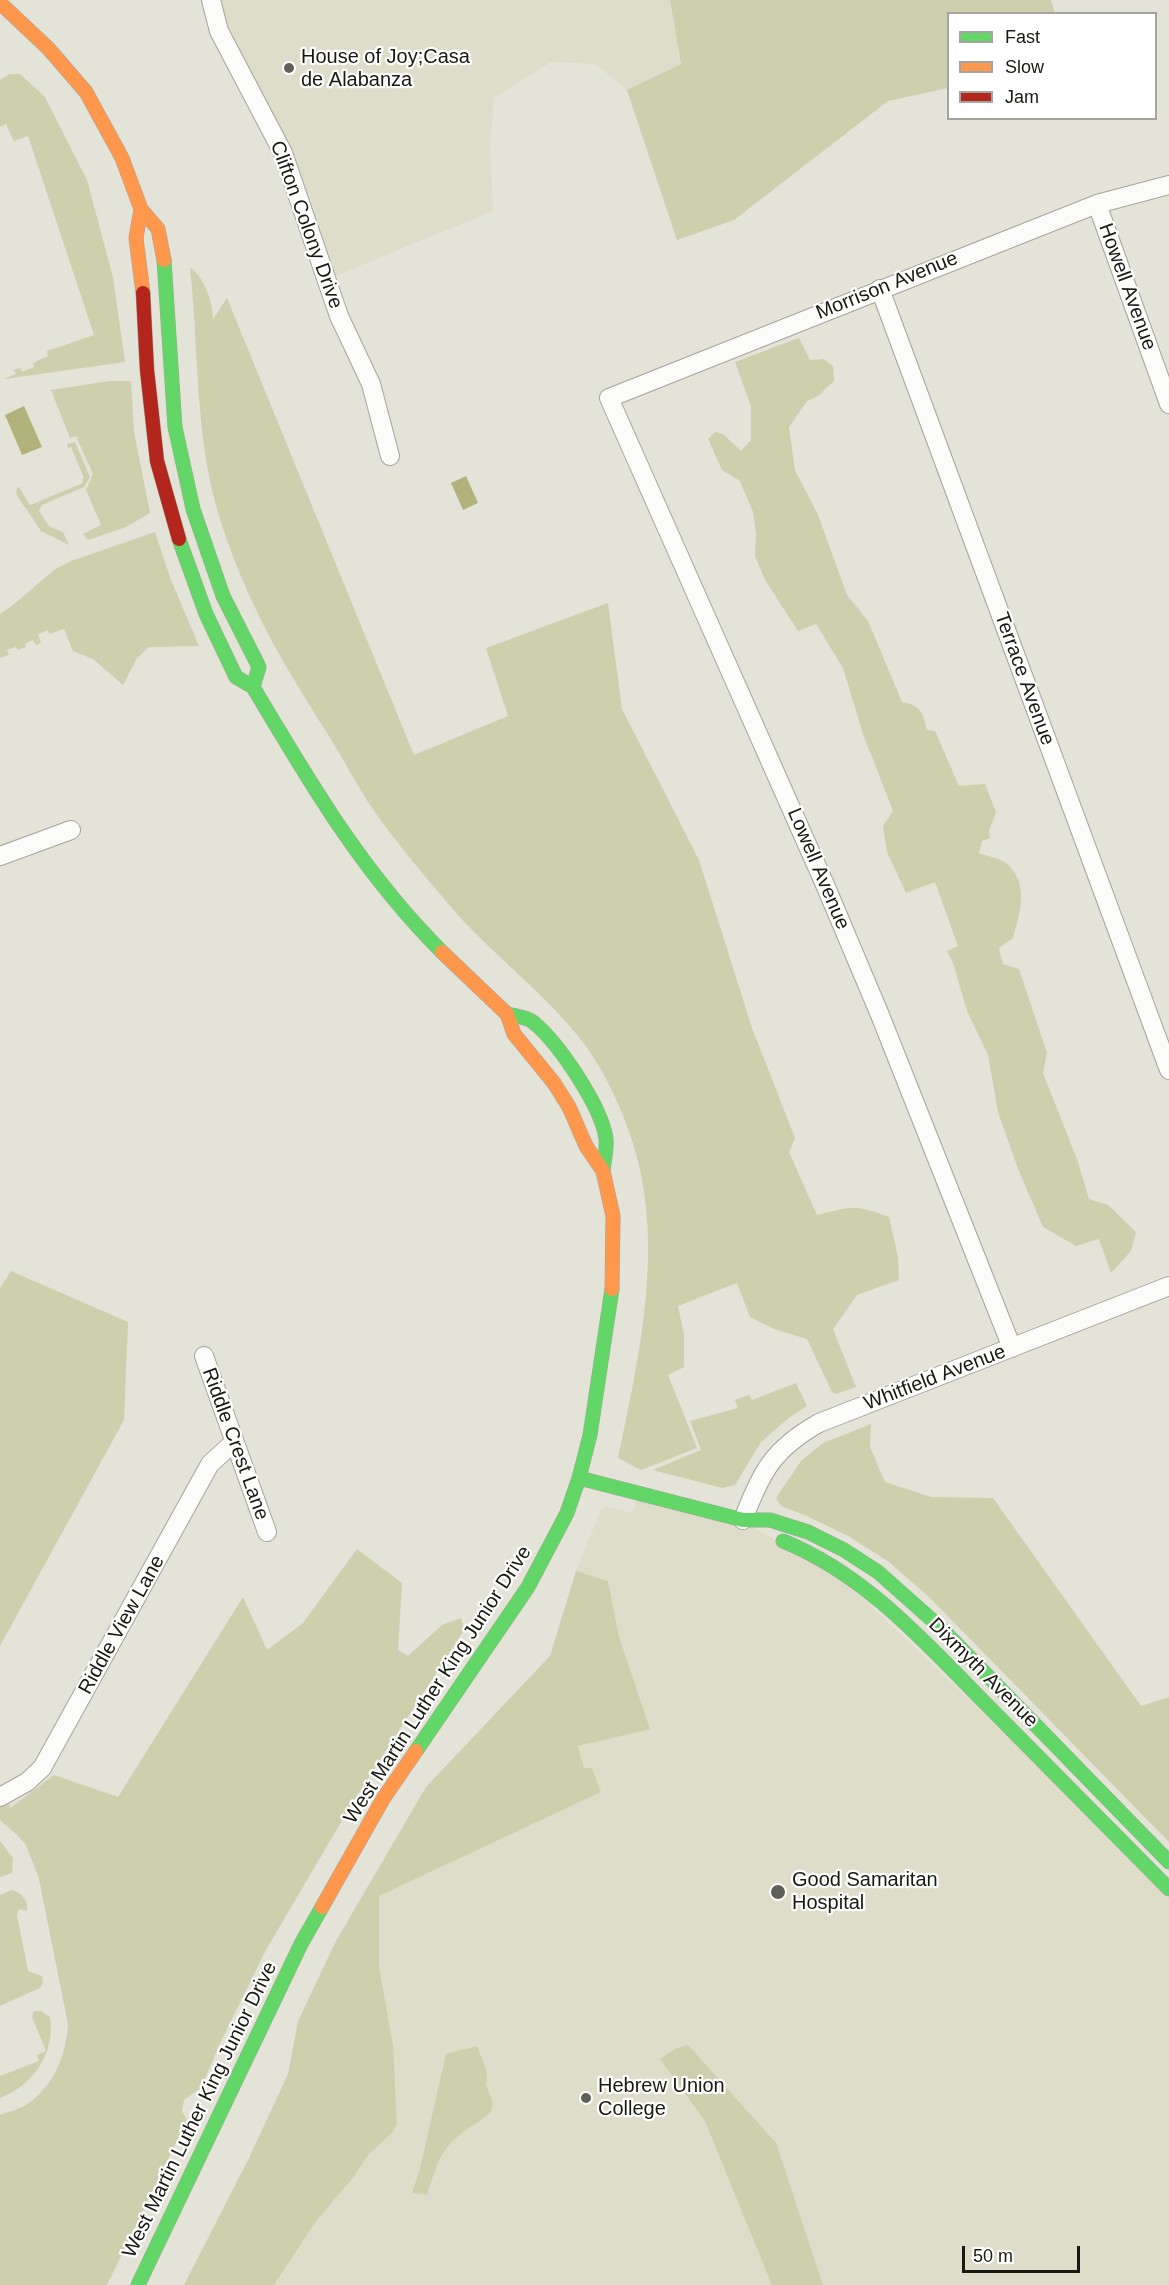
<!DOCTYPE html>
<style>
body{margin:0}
#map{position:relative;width:1169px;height:2285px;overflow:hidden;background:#e3e3d8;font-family:Helvetica,sans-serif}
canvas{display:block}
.legend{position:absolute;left:947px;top:12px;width:210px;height:108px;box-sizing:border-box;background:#fff;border:2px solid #a3a3a0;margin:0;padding:8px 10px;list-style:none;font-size:18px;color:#181911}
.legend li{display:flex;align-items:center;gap:12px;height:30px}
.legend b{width:30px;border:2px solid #a3a3a0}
.scale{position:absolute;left:962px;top:2246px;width:118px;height:27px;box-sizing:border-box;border:3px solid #181911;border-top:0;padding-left:8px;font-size:18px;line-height:21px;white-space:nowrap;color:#181911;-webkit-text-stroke:4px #fff;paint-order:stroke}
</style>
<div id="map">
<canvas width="1169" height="2285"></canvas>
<ul class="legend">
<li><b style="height:8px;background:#63d668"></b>Fast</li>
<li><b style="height:8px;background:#ff974d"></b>Slow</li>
<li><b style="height:8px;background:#b3261e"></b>Jam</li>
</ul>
<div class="scale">50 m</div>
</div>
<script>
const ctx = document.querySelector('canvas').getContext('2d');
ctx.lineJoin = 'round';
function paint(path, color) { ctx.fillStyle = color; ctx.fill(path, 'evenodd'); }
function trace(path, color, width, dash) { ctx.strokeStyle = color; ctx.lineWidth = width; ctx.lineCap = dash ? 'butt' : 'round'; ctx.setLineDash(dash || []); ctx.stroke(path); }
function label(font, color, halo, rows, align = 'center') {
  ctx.font = font + ' Helvetica,sans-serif'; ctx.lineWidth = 4.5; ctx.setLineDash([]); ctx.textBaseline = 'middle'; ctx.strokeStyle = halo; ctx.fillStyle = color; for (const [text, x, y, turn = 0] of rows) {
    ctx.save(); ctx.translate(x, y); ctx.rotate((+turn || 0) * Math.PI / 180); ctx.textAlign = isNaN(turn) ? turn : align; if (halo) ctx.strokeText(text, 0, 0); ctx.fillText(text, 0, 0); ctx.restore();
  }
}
const built = new Path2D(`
 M 202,0 L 670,0 L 681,64 L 627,90 L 595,64 L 551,62 L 494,98 L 490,146 L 493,211 L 335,276 L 311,212 L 233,40 Z
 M 639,1494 L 743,1520 L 764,1534 L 820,1558 L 1169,1889 L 1169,2285 L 274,2285 L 316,2221 L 352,2179 L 369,2154 L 392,2133 L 397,2124 L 393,2045 L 379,1967 L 379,1896 L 601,1792 L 592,1768 L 584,1768 L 578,1746 L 619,1637 L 608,1581 L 576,1571 L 601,1510 L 605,1507 L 632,1513 Z`);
const green = new Path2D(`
 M 670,0 L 1051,0 L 1055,13 L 948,14 L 948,88 L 888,101 L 734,220 L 677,240 L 627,90 L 681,64 Z
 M 10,74 L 20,74 L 45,97 L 87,180 L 113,277 L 125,362 L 4,379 L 16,374 L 14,370 L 20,368 L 22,372 L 34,367 L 33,363 L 48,356 L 47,351 L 94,335 L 28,136 L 14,141 L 6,124 L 0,127 L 0,80 Z
 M 190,267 C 204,278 213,301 213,319 L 227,298 L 414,755 L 508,716 L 486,648 L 608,603 L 622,709 L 699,860 L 752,1028 L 795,1138 L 789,1152 L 817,1215 C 852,1207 853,1203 889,1217 L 898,1257 L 899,1280 L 857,1295 L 833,1329 L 856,1387 L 836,1394 L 832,1392 L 807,1339 L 774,1329 L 750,1317 L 737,1283 L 678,1306 L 684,1335 L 684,1367 L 668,1375 L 697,1448 L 641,1470 L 618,1458 C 637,1366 660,1268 641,1174 C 632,1130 609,1076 582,1041 C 543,991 491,954 451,907 C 422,873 393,839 368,802 C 354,780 341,755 327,733 C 302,693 277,654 257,612 C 235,566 216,516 207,466 C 196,400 197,333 190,267 Z
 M 799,338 L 810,360 L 824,359 L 833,366 L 834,381 L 818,396 L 807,401 L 789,427 L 795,470 L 818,515 L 847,595 L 868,621 L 902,702 C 922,706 922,712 927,730 L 935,731 L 959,786 L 985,784 L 996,812 L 989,831 L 990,838 L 982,841 L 979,853 C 987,856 999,858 1006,863 C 1030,883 1020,913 1013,938 L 999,948 L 1003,964 L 1019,969 L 1047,1053 L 1043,1073 L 1078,1162 L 1089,1199 L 1108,1205 L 1136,1232 L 1131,1251 L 1111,1273 L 1099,1239 L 1076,1246 L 1043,1227 L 1018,1169 L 998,1112 L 988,1055 L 967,1011 L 953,963 L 947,951 L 958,946 L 935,882 L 906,893 L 887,852 L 883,826 L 893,811 L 863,734 L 843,668 L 816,624 L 798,631 L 765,580 L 755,556 L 756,534 L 753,512 L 740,481 L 722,470 L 708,439 L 715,432 L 723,434 L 741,451 L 751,440 L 751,406 L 735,362 Z
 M 109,381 L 131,381 L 134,432 L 150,513 L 126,527 L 88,540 L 83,534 L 101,525 L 86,490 L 93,474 L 76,436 L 70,438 L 51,390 Z
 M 75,442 L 90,477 L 84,487 L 42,505 L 39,511 L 49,526 L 63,532 L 69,545 L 41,531 L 16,494 L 17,488 L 19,487 L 30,505 L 83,483 L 82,479 L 84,478 L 71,447 L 68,448 L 67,444 Z
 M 155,532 L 171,580 L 199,646 L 149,647 L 137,658 L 123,685 L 93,659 L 73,651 L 64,629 L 49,634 L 48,630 L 38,634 L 41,643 L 36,645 L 33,640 L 25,644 L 26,647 L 18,650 L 16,647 L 7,650 L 9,655 L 0,658 L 0,614 L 13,605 L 54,570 L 71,561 Z
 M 11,1271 L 128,1322 L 124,1420 L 0,1646 L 0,1288 Z
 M 796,1383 L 807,1406 L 790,1417 L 761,1442 L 735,1485 L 722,1488 L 653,1470 L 701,1450 L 690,1421 L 738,1408 L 735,1400 L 749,1395 L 752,1400 Z
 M 871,1424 L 870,1447 L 885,1482 L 931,1497 L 993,1498 L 1141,1706 L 1169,1697 L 1169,1842 L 931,1599 L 889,1562 L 850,1537 L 807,1516 L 781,1506 L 776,1498 L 801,1461 L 823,1443 Z
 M 357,1549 L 402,1583 L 398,1650 L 408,1656 L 442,1625 L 461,1618 L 464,1630 L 354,1800 L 266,1950 L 221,2041 L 201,2088 L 184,2100 L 182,2111 L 187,2120 L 107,2285 L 0,2285 L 0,2115 C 8,2112 19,2109 26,2105 C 54,2086 66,2056 68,2024 L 39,1879 L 26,1845 L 18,1836 L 0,1820 L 0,1807 L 9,1804 L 10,1808 L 54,1775 L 118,1797 L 243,1597 L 267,1650 L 303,1623 Z
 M 576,1571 L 608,1581 L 619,1637 L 650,1729 L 578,1746 L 584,1768 L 592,1768 L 601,1792 L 379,1896 L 379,1967 L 393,2045 L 397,2124 L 392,2133 L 369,2154 L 352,2179 L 316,2221 L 274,2285 L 184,2285 L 249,2158 L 288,2074 L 298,2021 L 336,1941 L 426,1787 L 550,1656 Z
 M 0,1841 L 13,1858 L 12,1873 L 0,1877 Z
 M 12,1890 C 22,1893 29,1901 27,1911 L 19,1909 L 17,1915 L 28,1971 L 42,1976 L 43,1983 L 40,1988 L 0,2006 L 0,1895 Z
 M 34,2011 L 41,2011 L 50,2017 C 56,2052 33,2086 0,2098 L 0,2076 L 39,2061 L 37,2055 L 46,2051 L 32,2017 Z
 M 688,2045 L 776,2143 L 823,2285 L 772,2285 L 705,2121 L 660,2059 L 677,2048 Z
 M 477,2046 L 487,2072 L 486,2085 L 492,2100 L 492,2110 C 482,2121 469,2127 458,2136 C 439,2151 434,2174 427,2195 L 412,2193 L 420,2169 L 446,2054 Z`);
const water = new Path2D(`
 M 24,406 L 42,447 L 22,455 L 5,415 Z
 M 466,476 L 478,503 L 463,510 L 451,483 Z`);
const street = new Path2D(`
 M 211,0 L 219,31 L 283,153 L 339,316 L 371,384 L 390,456
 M 1097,204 L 1169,404
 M 880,289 L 1169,1070
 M 0,856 L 71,830
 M 1012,1348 L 880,1015 L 826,887 L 609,398 L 1097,204 L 1169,185
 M 204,1356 L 267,1532
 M 743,1520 C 761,1472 773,1449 819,1423 L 1169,1286
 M 0,1797 L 27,1782 L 42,1768 L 210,1464 L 234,1442`);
const fast = new Path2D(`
 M 164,260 L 175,427 L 193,509 L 223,596 L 259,667 L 253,687
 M 179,539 L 206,614 L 236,677 L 253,687 C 311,784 361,871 442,952
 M 507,1014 C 516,1016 526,1017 533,1022 C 558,1042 602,1107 606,1139 C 607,1149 604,1161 603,1171
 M 579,1478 L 743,1520 L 770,1520 L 808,1532 L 844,1550 L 878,1572 L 941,1628 L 1169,1862
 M 783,1541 C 869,1576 929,1647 993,1711 C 1052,1770 1110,1830 1169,1889
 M 416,1751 L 528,1587 L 567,1513 L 579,1478 L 590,1435 L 612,1289
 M 138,2285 L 301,1944 L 322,1907`);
const slow = new Path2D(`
 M 0,3 L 48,48 L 86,92 L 122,158 L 141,209 L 158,229 L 164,260
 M 141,209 L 136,238 L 143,293
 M 442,952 L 507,1014 L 514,1034 L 554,1083 L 569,1107 L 586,1146 L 603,1171 L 613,1216 L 612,1289
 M 322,1907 L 383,1799 L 416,1751`);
const jam = new Path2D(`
 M 143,293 L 147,370 L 157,461 L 179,539`);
const markers = [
 [289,68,6,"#5f6057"],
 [778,1892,8,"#5f6057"],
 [586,2098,6,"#5f6057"]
];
const poiNames = [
 ["House of Joy;Casa",301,57],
 ["de Alabanza",301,80],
 ["Good Samaritan",792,1880],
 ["Hospital",792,1903],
 ["Hebrew Union",598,2086],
 ["College",598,2109]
];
const streetNames = [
 ["Clifton Colony Drive",306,225,70],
 ["Morrison Avenue",887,286,-22],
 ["Howell Avenue",1127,287,70],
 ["Terrace Avenue",1024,679,70],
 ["Lowell Avenue",818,869,67],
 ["Whitfield Avenue",935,1378,-21],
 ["Riddle Crest Lane",235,1444,70],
 ["Riddle View Lane",122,1625,-61],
 ["Dixmyth Avenue",983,1673,45],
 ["West Martin Luther King Junior Drive",438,1685,-57],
 ["West Martin Luther King Junior Drive",200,2110,-64]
];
paint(built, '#ddddc9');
paint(green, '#cecfad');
paint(water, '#b2b37c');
trace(street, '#a4a49c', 20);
trace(fast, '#a4a49c', 15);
trace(slow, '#a4a49c', 15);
trace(jam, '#a4a49c', 15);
trace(street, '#fbfbf9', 18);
trace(fast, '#63d668', 14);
trace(slow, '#ff974d', 14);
trace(jam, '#b3261e', 14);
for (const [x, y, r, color] of markers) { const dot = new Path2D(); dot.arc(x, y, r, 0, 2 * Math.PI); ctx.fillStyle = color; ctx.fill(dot); trace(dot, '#fff', 2); }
label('20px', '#181911', '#fff', poiNames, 'left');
label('20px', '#181911', '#fff', streetNames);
</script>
